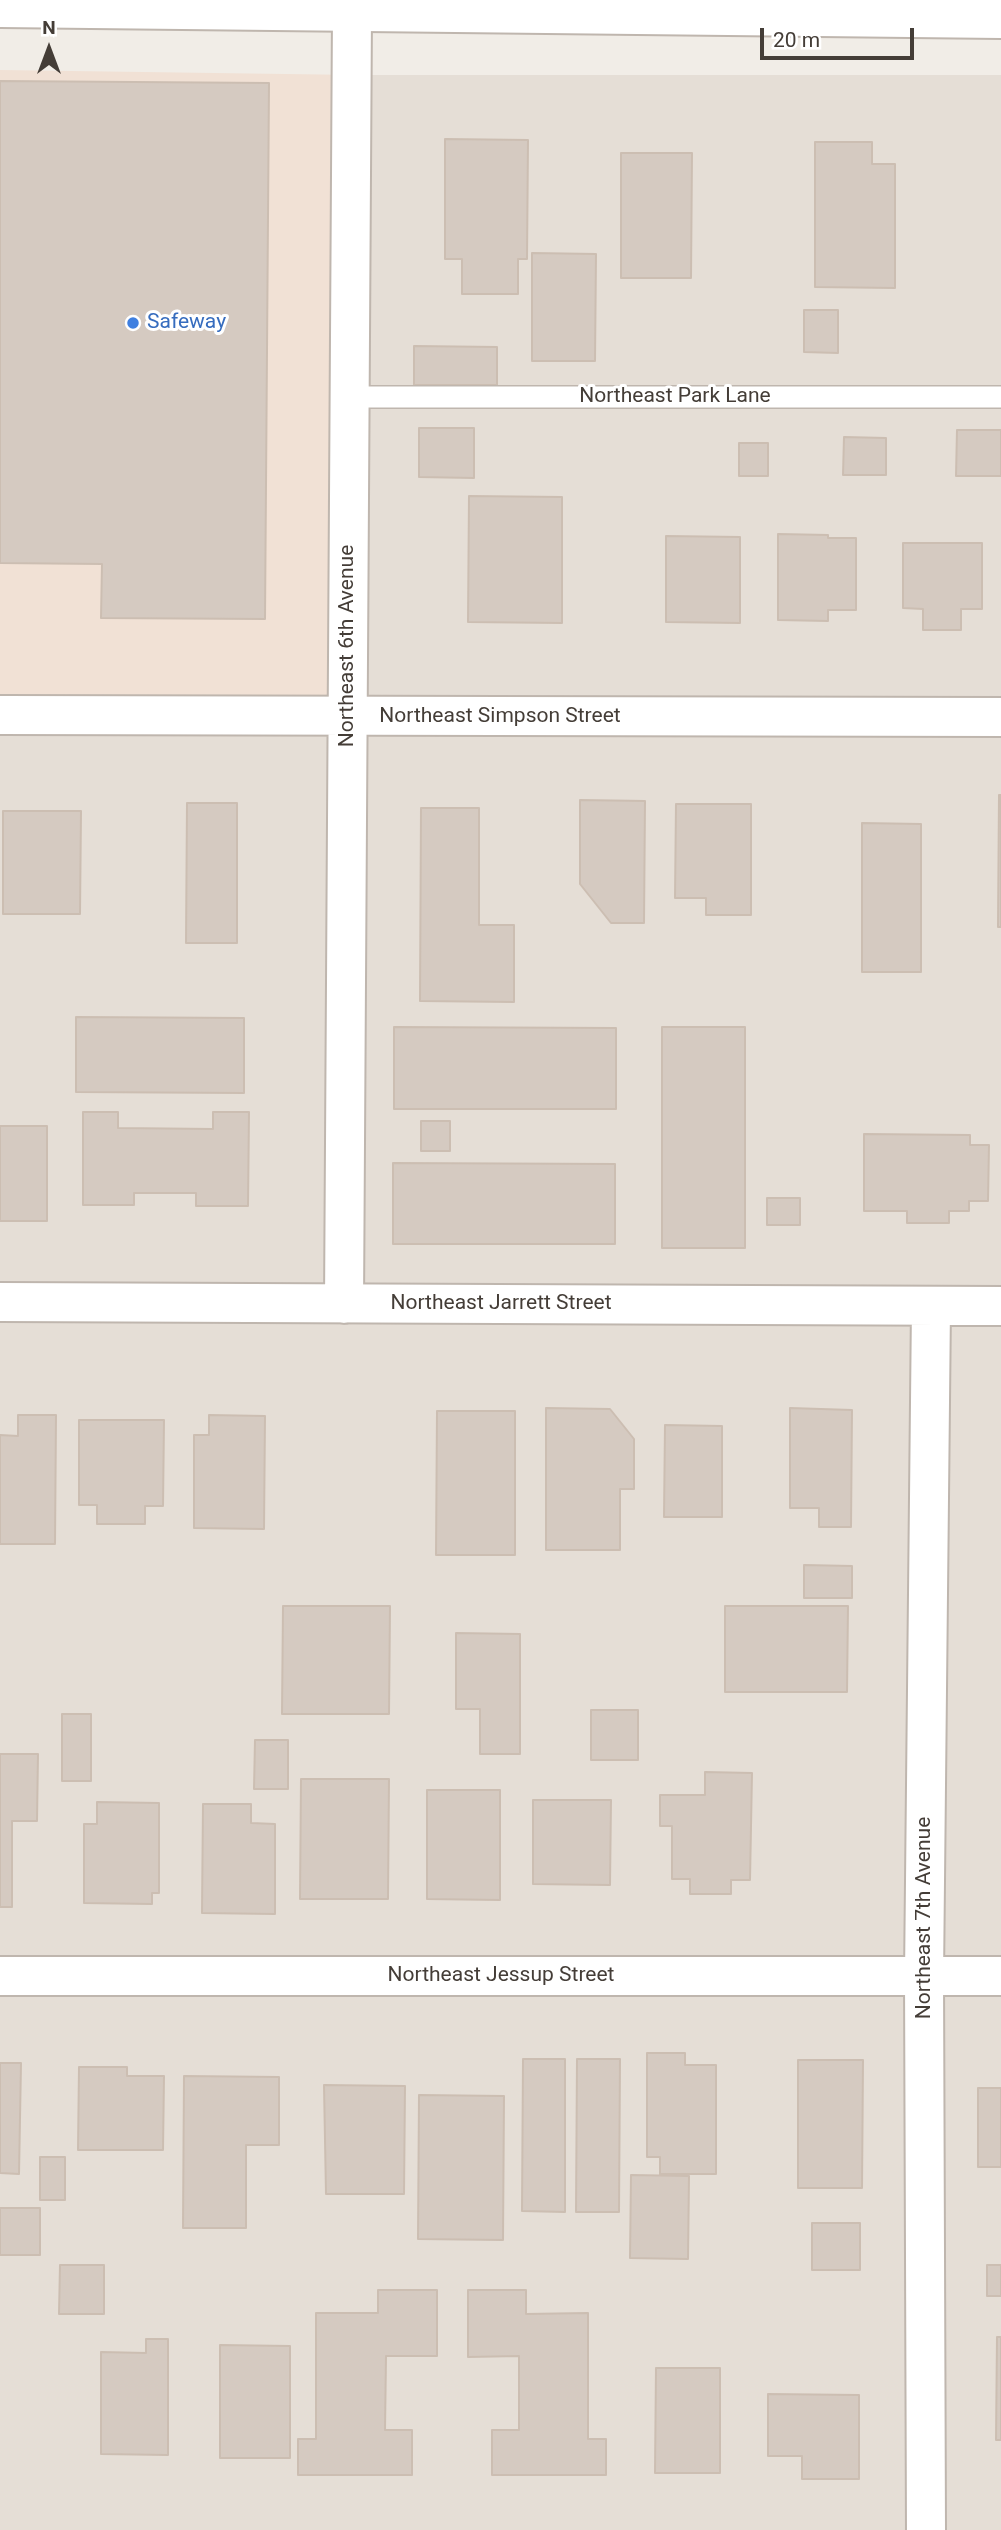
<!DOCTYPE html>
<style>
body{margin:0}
#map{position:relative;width:1001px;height:2530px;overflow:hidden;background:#f1ede7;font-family:Roboto,sans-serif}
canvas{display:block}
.north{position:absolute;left:14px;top:14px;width:70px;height:70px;-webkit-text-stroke:5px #fff;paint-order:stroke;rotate:0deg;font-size:19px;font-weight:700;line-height:28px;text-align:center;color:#443d37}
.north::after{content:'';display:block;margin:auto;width:24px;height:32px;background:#443d37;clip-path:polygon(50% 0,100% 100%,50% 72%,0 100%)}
.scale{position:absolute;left:760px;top:28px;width:154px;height:32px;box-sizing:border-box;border:4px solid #443d37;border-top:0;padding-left:9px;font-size:21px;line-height:24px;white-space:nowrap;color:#443d37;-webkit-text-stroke:5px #fff;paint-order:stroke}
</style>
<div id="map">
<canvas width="1001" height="2530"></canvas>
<div class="north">N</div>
<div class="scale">20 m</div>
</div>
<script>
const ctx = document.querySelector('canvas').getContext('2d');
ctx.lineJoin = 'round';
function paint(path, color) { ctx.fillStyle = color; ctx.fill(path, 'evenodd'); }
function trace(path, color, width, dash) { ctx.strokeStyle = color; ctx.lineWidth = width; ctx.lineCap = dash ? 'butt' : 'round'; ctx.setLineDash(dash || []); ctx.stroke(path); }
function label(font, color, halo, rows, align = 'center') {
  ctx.font = font + ' Roboto,sans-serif'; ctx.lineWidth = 6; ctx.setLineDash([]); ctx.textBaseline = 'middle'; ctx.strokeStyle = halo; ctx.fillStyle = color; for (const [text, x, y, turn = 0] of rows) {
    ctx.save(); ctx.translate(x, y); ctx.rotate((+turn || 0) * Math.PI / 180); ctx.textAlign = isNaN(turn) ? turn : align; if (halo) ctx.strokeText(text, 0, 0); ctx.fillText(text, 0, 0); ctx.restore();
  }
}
const residential = new Path2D(`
 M 357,75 L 1001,75 L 1001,2530 L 0,2530 L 0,711 Z`);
const commercial = new Path2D(`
 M 0,70 L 357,75 L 352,713 L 0,711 Z`);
const building = new Path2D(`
 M 0,81 L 269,83 L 265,619 L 101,618 L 102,564 L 0,563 Z
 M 445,139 L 528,140 L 527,259 L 518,259 L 518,294 L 462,294 L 462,259 L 445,259 Z
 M 815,142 L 872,142 L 872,164 L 895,164 L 895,288 L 815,287 Z
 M 621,153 L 692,153 L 691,278 L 621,278 Z
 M 532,253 L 596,254 L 595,361 L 532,361 Z
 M 804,310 L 838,310 L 838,353 L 804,352 Z
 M 414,346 L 497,347 L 497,385 L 414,385 Z
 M 419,428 L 474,428 L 474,478 L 419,477 Z
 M 957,430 L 1001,430 L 1001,476 L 956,476 Z
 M 844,437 L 886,438 L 886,475 L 843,475 Z
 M 739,443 L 768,443 L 768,476 L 739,476 Z
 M 469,496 L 562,497 L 562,623 L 468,622 Z
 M 778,534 L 828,535 L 828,538 L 856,538 L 856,610 L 828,610 L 828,621 L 778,620 Z
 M 666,536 L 740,537 L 740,623 L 666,622 Z
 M 903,543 L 982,543 L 982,609 L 961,609 L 961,630 L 923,630 L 923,609 L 903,608 Z
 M 999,795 L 1001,795 L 1001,927 L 998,927 Z
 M 580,800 L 645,801 L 644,923 L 611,923 L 580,884 Z
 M 187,803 L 237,803 L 237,943 L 186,943 Z
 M 676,804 L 751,804 L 751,915 L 706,915 L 706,898 L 675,898 Z
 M 421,808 L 479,808 L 479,925 L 514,925 L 514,1002 L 420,1001 Z
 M 3,811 L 81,811 L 80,914 L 3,914 Z
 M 862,823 L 921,824 L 921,972 L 862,972 Z
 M 76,1017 L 244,1018 L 244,1093 L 76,1092 Z
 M 394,1027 L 616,1028 L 616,1109 L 394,1109 Z
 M 662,1027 L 745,1027 L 745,1248 L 662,1248 Z
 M 83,1112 L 118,1112 L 118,1128 L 213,1129 L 213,1112 L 249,1112 L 248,1206 L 196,1206 L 196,1193 L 134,1193 L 134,1205 L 83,1205 Z
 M 421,1121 L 450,1121 L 450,1151 L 421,1151 Z
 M 0,1126 L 47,1126 L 47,1221 L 0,1221 Z
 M 864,1134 L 970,1135 L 970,1145 L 989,1145 L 988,1201 L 969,1201 L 969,1211 L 949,1211 L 949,1223 L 907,1223 L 907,1211 L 864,1211 Z
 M 393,1163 L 615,1164 L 615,1244 L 393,1244 Z
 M 767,1198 L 800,1198 L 800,1225 L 767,1225 Z
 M 546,1408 L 610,1409 L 634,1439 L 634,1489 L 620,1489 L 620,1550 L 546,1550 Z
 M 790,1408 L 852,1410 L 851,1527 L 819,1527 L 819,1508 L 790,1508 Z
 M 437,1411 L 515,1411 L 515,1555 L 436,1555 Z
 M 18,1415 L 56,1415 L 55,1544 L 0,1544 L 0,1435 L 18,1436 Z
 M 209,1415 L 265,1416 L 264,1529 L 194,1528 L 194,1435 L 209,1435 Z
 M 79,1420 L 164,1420 L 163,1506 L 145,1506 L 145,1524 L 97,1524 L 97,1505 L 79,1505 Z
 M 665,1425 L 722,1426 L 722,1517 L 664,1517 Z
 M 804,1565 L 852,1566 L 852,1598 L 804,1598 Z
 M 283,1606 L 390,1606 L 389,1714 L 282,1714 Z
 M 725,1606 L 848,1606 L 847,1692 L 725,1692 Z
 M 456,1633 L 520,1634 L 520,1754 L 480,1754 L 480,1709 L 456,1709 Z
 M 591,1710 L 638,1710 L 638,1760 L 591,1760 Z
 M 62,1714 L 91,1714 L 91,1781 L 62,1781 Z
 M 255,1740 L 288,1740 L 288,1789 L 254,1789 Z
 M 0,1754 L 38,1754 L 37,1821 L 12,1821 L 12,1907 L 0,1907 Z
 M 705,1772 L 752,1773 L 750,1880 L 731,1880 L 731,1894 L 690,1894 L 690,1879 L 672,1879 L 672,1826 L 660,1826 L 660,1795 L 705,1795 Z
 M 301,1779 L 389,1779 L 388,1899 L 300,1899 Z
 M 427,1790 L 500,1790 L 500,1900 L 427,1899 Z
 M 533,1800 L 611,1800 L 610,1885 L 533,1884 Z
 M 97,1802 L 159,1803 L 159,1893 L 152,1893 L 152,1904 L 84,1903 L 84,1824 L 97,1824 Z
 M 203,1804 L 251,1804 L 251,1823 L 275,1824 L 275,1914 L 202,1913 Z
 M 647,2053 L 685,2053 L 685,2065 L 716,2065 L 716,2174 L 660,2174 L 660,2157 L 647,2157 Z
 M 523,2059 L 565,2059 L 565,2212 L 522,2211 Z
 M 577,2059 L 620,2059 L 619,2212 L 576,2212 Z
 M 798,2060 L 863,2060 L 862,2188 L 798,2188 Z
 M 0,2063 L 21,2063 L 19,2174 L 0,2173 Z
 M 79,2067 L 127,2067 L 127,2076 L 164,2076 L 163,2150 L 78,2150 Z
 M 184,2076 L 279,2077 L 279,2145 L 246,2145 L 246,2228 L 183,2228 Z
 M 324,2085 L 405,2086 L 404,2194 L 326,2194 Z
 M 978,2088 L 1001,2088 L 1001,2167 L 978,2167 Z
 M 419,2095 L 504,2096 L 503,2240 L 418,2239 Z
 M 40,2157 L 65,2157 L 65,2200 L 40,2200 Z
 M 631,2175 L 689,2176 L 688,2259 L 630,2258 Z
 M 0,2208 L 40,2208 L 40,2255 L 0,2255 Z
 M 812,2223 L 860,2223 L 860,2270 L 812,2270 Z
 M 60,2265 L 104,2265 L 104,2314 L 59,2314 Z
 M 987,2265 L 1001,2265 L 1001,2296 L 987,2296 Z
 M 378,2290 L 437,2290 L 437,2356 L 386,2356 L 385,2430 L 412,2430 L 412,2475 L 298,2475 L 298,2439 L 316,2439 L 316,2313 L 378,2313 Z
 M 468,2290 L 526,2290 L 526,2314 L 588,2313 L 588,2439 L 606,2439 L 606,2475 L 492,2475 L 492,2430 L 519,2430 L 519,2356 L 468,2357 Z
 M 997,2337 L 1001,2337 L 1001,2440 L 996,2440 Z
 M 146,2339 L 168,2339 L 168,2455 L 101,2454 L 101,2352 L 146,2353 Z
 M 220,2345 L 290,2346 L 290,2458 L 220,2458 Z
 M 656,2368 L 720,2368 L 720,2473 L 655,2473 Z
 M 768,2394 L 859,2395 L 859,2479 L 802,2479 L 802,2456 L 768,2456 Z`);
const service = new Path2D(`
 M 349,397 L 1001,397`);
const minor = new Path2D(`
 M 0,715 L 1001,717
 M 0,1302 L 1001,1306
 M 344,1304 L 352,13 L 372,0
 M 0,1976 L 1001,1976
 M 926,2530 L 924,1976 L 931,1306`);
const tertiary = new Path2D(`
 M 0,8 L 1001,19`);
const markers = [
 [133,323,7,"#3f7fe0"]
];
const shopNames = [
 ["Safeway",147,323]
];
const streetNames = [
 ["Northeast Park Lane",675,397],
 ["Northeast 6th Avenue",348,646,-90],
 ["Northeast Simpson Street",500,717],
 ["Northeast Jarrett Street",501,1304],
 ["Northeast 7th Avenue",925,1918,-90],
 ["Northeast Jessup Street",501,1976]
];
paint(residential, '#e5ded6');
paint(commercial, '#f1e1d5');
paint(building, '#d5cac1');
trace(building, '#ccbeb2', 2);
trace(service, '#bfb6ae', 24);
trace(minor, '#bfb6ae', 42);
trace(tertiary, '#bfb6ae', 42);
trace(service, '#fff', 21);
trace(minor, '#fff', 38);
trace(tertiary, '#fff', 38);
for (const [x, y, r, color] of markers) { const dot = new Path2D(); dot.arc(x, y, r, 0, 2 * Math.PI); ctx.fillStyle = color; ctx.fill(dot); trace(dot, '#fff', 2.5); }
label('21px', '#366cbe', '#fff', shopNames, 'left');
label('21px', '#443d37', '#fff', streetNames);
</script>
